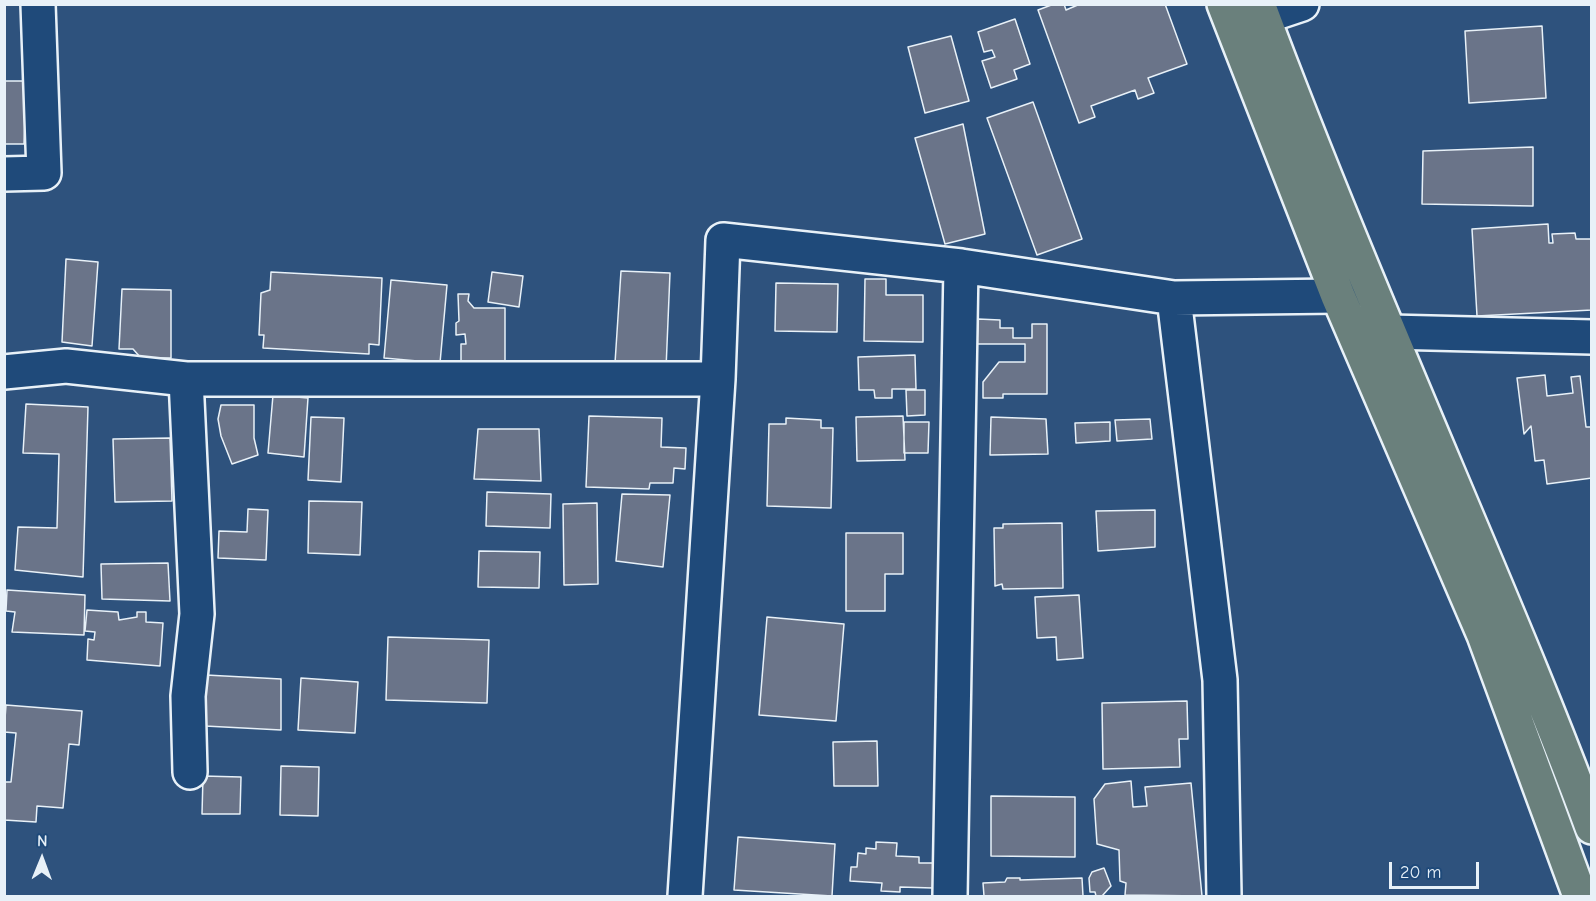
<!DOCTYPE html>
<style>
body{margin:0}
#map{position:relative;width:1596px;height:901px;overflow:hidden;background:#2e527d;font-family:"Comic Neue",sans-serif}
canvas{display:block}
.frame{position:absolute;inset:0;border:6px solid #e8f1f8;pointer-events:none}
.north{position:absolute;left:12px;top:829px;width:60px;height:60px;-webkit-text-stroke:4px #1f4a7a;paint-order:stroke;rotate:1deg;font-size:16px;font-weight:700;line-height:24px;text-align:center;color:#e8f1f8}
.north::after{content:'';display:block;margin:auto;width:21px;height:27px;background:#e8f1f8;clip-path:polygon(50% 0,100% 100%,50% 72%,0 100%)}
.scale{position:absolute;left:1389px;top:862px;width:90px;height:27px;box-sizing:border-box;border:3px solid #e8f1f8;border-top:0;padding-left:8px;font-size:18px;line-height:21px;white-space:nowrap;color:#e8f1f8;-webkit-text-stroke:4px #1f4a7a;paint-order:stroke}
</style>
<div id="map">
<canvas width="1596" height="901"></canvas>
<div class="frame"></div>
<div class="north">N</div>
<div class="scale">20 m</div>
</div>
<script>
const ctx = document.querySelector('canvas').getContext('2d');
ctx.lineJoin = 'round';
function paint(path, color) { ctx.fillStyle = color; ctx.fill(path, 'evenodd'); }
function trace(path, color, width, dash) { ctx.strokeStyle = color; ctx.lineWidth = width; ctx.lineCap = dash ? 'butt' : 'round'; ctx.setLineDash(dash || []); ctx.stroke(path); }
const building = new Path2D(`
 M 1054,4 L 1064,4 L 1066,10 L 1080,4 L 1165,4 L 1187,64 L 1148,78 L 1154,93 L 1138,99 L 1135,90 L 1091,106 L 1095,117 L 1079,123 L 1038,10 Z
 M 1015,19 L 1030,64 L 1014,70 L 1017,79 L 991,88 L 982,61 L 995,57 L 992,50 L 984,52 L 978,32 Z
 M 1542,26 L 1546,98 L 1469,103 L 1465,31 Z
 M 951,36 L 969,101 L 925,113 L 908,47 Z
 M 4,81 L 34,81 L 36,124 L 25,123 L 24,144 L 4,144 Z
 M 1033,102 L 1082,239 L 1037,255 L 987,118 Z
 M 963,124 L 985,234 L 945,244 L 915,138 Z
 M 1533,147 L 1533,206 L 1422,204 L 1423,151 Z
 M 1548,224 L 1549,243 L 1553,243 L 1552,234 L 1575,233 L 1576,239 L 1592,239 L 1592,310 L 1477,316 L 1472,229 Z
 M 66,259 L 98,262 L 92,346 L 62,342 Z
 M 621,271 L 670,273 L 666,369 L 615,363 Z
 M 271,272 L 382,278 L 379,345 L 369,344 L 369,354 L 263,348 L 264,335 L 259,335 L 261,293 L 270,290 Z
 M 492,272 L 523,276 L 519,307 L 488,302 Z
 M 865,279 L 886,279 L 886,295 L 923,295 L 923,342 L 864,341 Z
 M 391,280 L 447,285 L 440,363 L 384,358 Z
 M 776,283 L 838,284 L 837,332 L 775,331 Z
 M 122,289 L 171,290 L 171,358 L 141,358 L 133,349 L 119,349 Z
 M 458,294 L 469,294 L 468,301 L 474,308 L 505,308 L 505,362 L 461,362 L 461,344 L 466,344 L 465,334 L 456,335 L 456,323 L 459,321 Z
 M 978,319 L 1000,320 L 1000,328 L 1013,328 L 1013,338 L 1032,338 L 1032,324 L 1047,324 L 1047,394 L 1003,394 L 1003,398 L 983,398 L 983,382 L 999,362 L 1025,362 L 1025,344 L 977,344 Z
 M 915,355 L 916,389 L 892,389 L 892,398 L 875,398 L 874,390 L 859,390 L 858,357 Z
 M 1545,375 L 1547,396 L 1573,393 L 1571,377 L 1580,376 L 1586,427 L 1592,427 L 1592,478 L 1547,484 L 1544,460 L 1535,461 L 1531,426 L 1524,434 L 1517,378 Z
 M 906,390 L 925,390 L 925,415 L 907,416 Z
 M 273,395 L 308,398 L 304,457 L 268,453 Z
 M 26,404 L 88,407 L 83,577 L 15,570 L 18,527 L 57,528 L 59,454 L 23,453 Z
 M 221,405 L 254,405 L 254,438 L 258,455 L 232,464 L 221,436 L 218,419 Z
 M 589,416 L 662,418 L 661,447 L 686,448 L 685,469 L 674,468 L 673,483 L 650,483 L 649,489 L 586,487 Z
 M 903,416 L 905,460 L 857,461 L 856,417 Z
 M 311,417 L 344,418 L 341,482 L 308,480 Z
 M 991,417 L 1046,419 L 1048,454 L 990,455 Z
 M 786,418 L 821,420 L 821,428 L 833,428 L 831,508 L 767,506 L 769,424 L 786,424 Z
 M 1150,419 L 1152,439 L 1117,441 L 1115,420 Z
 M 904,422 L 929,422 L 928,453 L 904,453 Z
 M 1110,422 L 1110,441 L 1076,443 L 1075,423 Z
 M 478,429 L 539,429 L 541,481 L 474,479 Z
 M 170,438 L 172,501 L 115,502 L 113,439 Z
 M 487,492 L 551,494 L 550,528 L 486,526 Z
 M 622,494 L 670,495 L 663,567 L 616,561 Z
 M 309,501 L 362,502 L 360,555 L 308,553 Z
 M 597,503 L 598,584 L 564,585 L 563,504 Z
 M 248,509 L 268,510 L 266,560 L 218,558 L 219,531 L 247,532 Z
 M 1155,510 L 1155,547 L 1098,551 L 1096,511 Z
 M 1062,523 L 1063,588 L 1003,589 L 1002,584 L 995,586 L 994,528 L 1003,528 L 1003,524 Z
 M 846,533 L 903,533 L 903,574 L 885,574 L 885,611 L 846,611 Z
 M 479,551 L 540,552 L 539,588 L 478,587 Z
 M 168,563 L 170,601 L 102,599 L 101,564 Z
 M 7,590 L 85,595 L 84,635 L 12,632 L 15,612 L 6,611 Z
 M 1079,595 L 1083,658 L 1057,660 L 1056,637 L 1037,638 L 1035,597 Z
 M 87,610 L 118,612 L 119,620 L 137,617 L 137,612 L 146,612 L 146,622 L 163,623 L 160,666 L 87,660 L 88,639 L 94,640 L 95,632 L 85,631 Z
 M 767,617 L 844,624 L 836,721 L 759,715 Z
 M 388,637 L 489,640 L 487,703 L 386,700 Z
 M 206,675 L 281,679 L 281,730 L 205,726 Z
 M 301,678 L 358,682 L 355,733 L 298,730 Z
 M 1187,701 L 1188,739 L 1179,739 L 1180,767 L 1103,769 L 1102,703 Z
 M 6,705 L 82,711 L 79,745 L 69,744 L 63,808 L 37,806 L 36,822 L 4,820 L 4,782 L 11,782 L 16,733 L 4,732 Z
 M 877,741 L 878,786 L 834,786 L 833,742 Z
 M 281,766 L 319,767 L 318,816 L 280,815 Z
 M 203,776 L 241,777 L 240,814 L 202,814 Z
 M 1131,781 L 1133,807 L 1147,806 L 1145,787 L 1191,783 L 1202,896 L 1125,895 L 1126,883 L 1120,881 L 1119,850 L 1097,844 L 1094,799 L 1105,784 Z
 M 991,796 L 1075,797 L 1075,857 L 991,856 Z
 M 738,837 L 835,844 L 832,896 L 734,890 Z
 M 876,842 L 897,843 L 896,856 L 919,857 L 919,863 L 934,863 L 933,888 L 900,887 L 900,892 L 881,891 L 882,883 L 850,881 L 851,867 L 857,867 L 858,853 L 866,854 L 866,848 L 876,849 Z
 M 1104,868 L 1111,886 L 1102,896 L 1096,896 L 1095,892 L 1090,892 L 1089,878 L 1092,872 Z
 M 1007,878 L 1020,878 L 1020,880 L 1082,878 L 1083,896 L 984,896 L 983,883 L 1005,882 Z`);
const minor = new Path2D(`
 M 1263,17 L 1302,4
 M 4,174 L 44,173 L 38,4
 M 1174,298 L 1220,680 L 1224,896
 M 1390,332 L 1592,337
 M 4,372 L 66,366 L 186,379 L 718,379
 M 186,379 L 197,614 L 188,696 L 190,772
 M 685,896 L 718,379 L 723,240 L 961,266
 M 950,896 L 961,266 L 1174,298 L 1338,296 L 1362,286`);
const primary = new Path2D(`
 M 1224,4 L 1338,296 L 1484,635 L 1580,896
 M 1258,4 C 1323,178 1396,349 1468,520 C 1511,622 1554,724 1592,827`);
paint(building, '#6a7489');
trace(building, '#e8f1f8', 1.5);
trace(minor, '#e8f1f8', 38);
trace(primary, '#e8f1f8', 38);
trace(minor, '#1f4a7a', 33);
trace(primary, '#6a807c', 33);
</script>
